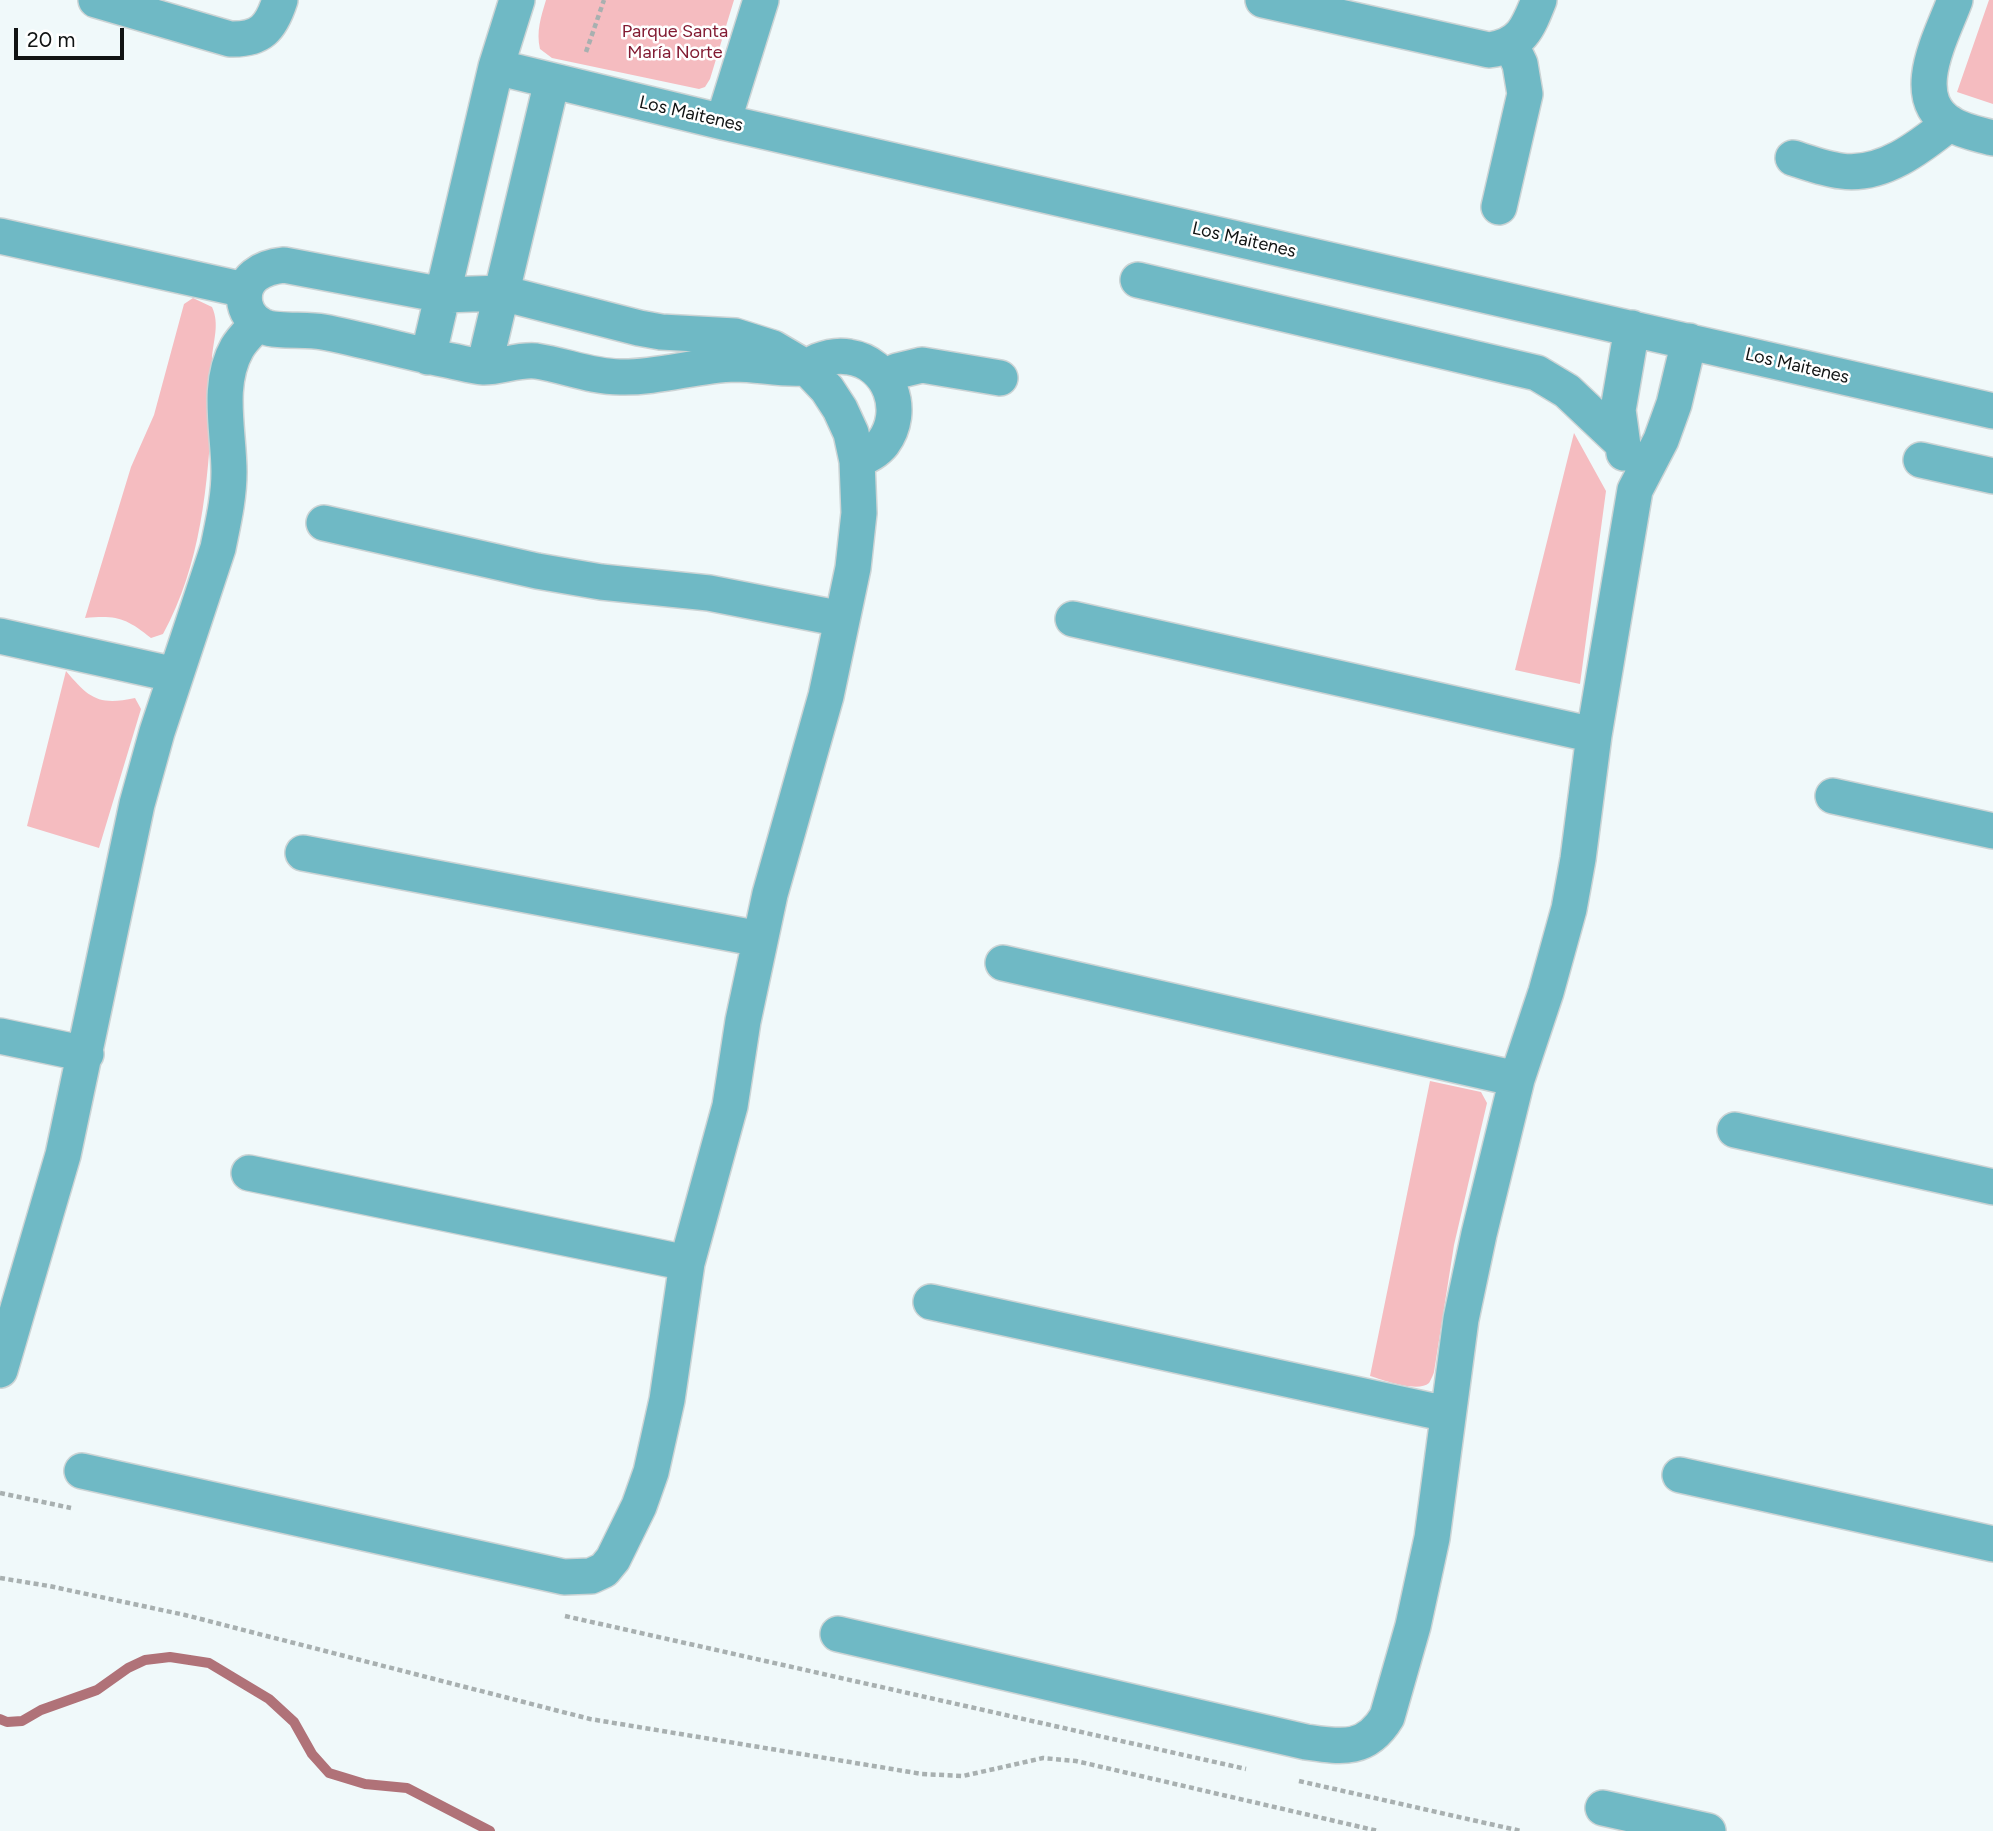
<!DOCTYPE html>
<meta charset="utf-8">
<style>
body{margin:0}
#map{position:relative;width:1993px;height:1831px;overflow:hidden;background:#f0f9fa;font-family:Figtree,sans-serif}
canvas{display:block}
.scale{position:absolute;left:14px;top:28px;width:110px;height:32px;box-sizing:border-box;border:4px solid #101313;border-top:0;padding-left:9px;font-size:21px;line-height:24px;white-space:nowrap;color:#101313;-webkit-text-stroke:5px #fff;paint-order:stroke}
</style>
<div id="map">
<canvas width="1993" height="1831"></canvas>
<div class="scale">20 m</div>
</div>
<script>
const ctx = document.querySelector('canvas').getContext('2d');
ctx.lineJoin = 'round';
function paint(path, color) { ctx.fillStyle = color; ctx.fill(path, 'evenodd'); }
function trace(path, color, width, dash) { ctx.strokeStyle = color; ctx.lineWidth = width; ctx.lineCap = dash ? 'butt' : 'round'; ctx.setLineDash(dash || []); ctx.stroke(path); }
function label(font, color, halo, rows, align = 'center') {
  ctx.font = font + ' Figtree,sans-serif'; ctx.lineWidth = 5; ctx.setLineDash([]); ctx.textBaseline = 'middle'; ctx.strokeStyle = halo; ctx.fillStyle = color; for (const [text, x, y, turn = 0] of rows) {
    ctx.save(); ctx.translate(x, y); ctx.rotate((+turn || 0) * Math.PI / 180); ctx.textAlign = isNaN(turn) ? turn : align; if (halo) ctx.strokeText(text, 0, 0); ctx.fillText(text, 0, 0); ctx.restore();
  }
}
const green = new Path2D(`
 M 546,0 L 734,0 L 710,79 L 705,87 L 699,89 L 552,58 L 540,49 C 536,31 541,17 546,0 Z
 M 1989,0 L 1993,0 L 1993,104 L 1957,92 Z
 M 193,298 L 212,307 C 220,325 213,340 212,359 C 211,375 212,391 212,407 C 208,484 201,565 163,634 L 151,638 C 126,618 117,615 85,618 L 131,467 L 154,415 L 184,304 Z
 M 1574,433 L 1606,491 L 1580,684 L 1515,670 Z
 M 66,671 C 89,698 98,706 135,698 L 141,709 L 99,848 L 27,826 Z
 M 1430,1081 L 1481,1092 L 1487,1103 L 1454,1245 L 1434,1372 C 1434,1373 1430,1382 1429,1383 C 1418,1393 1383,1380 1370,1376 Z`);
const stream = new Path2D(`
 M 0,1719 L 7,1722 L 22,1721 L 41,1710 L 97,1690 L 128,1668 L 145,1660 L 170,1657 L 209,1663 L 269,1699 L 294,1722 L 312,1754 L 329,1773 L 365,1784 L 407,1788 L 490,1831`);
const path = new Path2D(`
 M 586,52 L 604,0
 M 0,1493 L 71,1508
 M 0,1578 L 49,1586 L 185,1615 L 590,1719 L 922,1774 L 963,1776 L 1043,1758 L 1076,1761 L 1378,1831
 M 565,1616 L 1246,1769
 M 1299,1781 L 1521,1831`);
const street = new Path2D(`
 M 96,0 L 230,39 C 261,40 271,28 280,0
 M 1263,0 L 1489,50 C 1521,46 1528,28 1539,0
 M 1955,0 C 1942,36 1906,97 1951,124 C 1964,132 1979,134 1993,138
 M 496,67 L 723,122 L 1993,411
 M 723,122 L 761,0
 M 1793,158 C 1809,163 1825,169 1841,171 C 1882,177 1920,147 1950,123
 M 1499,207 L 1525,94 L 1520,64 L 1511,45
 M 0,236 L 245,290
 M 1138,280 L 1537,373 L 1567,391 L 1622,443
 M 428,357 L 496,67 L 517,0
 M 484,367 L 552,81
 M 884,378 L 897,371 L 922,365 L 1000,378
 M 1624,453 L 1618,410 L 1632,328
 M 1921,460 L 1993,476
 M 324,523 L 537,571 L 601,582 L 709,593 L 842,619
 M 1073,619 L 1594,735
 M 0,636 L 176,675
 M 1833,796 L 1993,831
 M 303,853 L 760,939
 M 1003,963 L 1517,1079
 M 0,1036 L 86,1054
 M 1735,1130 L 1993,1187
 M 249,1173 L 687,1263
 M 931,1302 L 1447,1414
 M 0,1370 L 63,1155 L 137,804 L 157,732 L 218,548 C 223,523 229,498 229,472 C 229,432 216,385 237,348 C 242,339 251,331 258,323
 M 82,1471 L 564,1577 L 591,1576 L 604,1570 L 613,1559 L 639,1506 L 651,1472 L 667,1400 L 687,1263 L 730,1106 L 743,1021 L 770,894 L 826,696 L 853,568 L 859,513 L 857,461 L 851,433 L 840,409 L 827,389 L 807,368 L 773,348 L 735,336 L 661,332 L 639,328 L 502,293 L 443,295 L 284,265 C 263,267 240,278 245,304 C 247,314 255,324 265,327 C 277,332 307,329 323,332 C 366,340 409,353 452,361 C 462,363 473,366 484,367 C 501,367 519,359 536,361 C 564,365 591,377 620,377 C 659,378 696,365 735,364 C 758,364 782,370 804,368 C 810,367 813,363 818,361 C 828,357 839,355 849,357 C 890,363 907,411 883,443 C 877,451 867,456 857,461
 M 1680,1475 L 1993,1544
 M 838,1634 L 1306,1742 C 1341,1747 1366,1752 1387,1717 L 1413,1626 L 1432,1538 L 1461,1319 L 1479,1234 L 1517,1079 L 1546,992 L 1569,909 L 1578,859 L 1594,735 L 1635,490 L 1661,440 L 1674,404 L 1689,341
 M 1603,1808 L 1708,1831`);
const parkNames = [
 ["Parque Santa",675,32],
 ["María Norte",675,53]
];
const streetNames = [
 ["Los Maitenes",691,114,13],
 ["Los Maitenes",1244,240,13],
 ["Los Maitenes",1797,366,13]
];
paint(green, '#f5bcc0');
trace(stream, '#b07278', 10);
trace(street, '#ccd4d5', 38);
trace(path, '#a8b0b0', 4.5, [5, 3.5]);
trace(street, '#6fb9c5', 35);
label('18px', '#821b32', '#fff', parkNames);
label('18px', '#101313', '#fff', streetNames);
</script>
